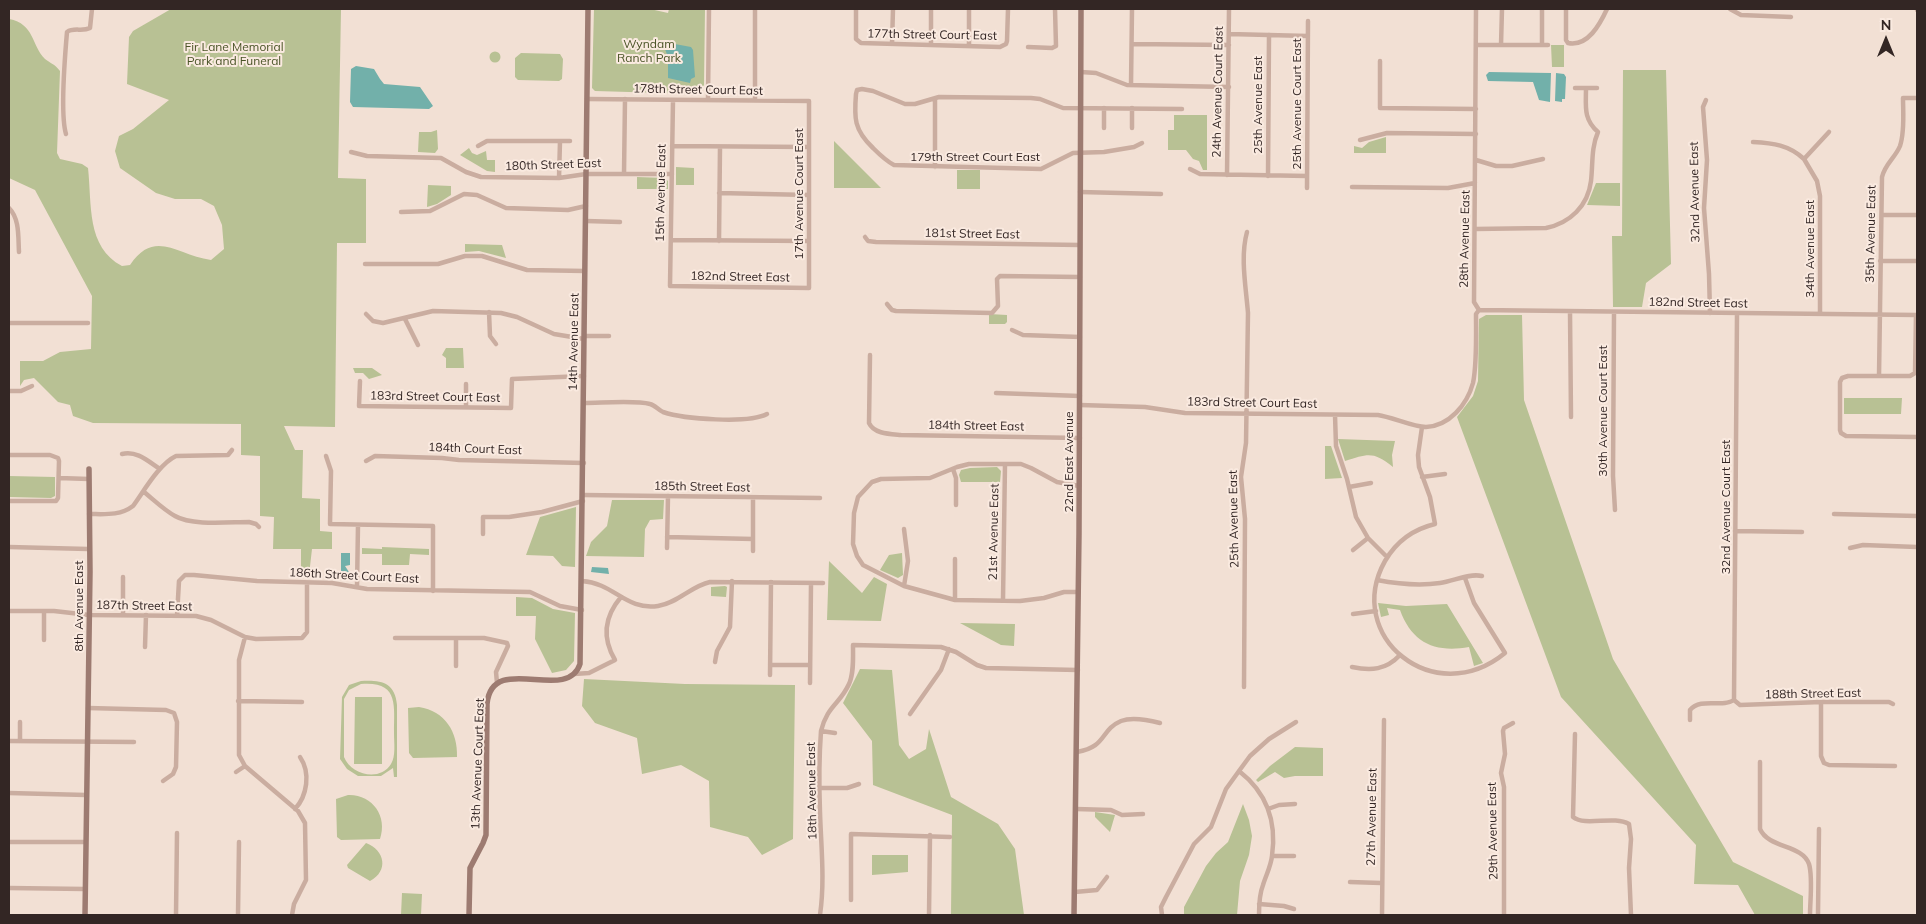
<!DOCTYPE html>
<style>
body{margin:0}
#map{position:relative;width:1926px;height:924px;overflow:hidden;background:#f2e0d4;font-family:Mulish,sans-serif}
canvas{display:block}
.frame{position:absolute;inset:0;border:10px solid #332624;pointer-events:none}
.north{position:absolute;left:1861px;top:15px;width:50px;height:50px;-webkit-text-stroke:4px #faeae0;paint-order:stroke;rotate:0deg;font-size:14px;font-weight:700;line-height:20px;text-align:center;color:#332624}
.north::after{content:'';display:block;margin:auto;width:18px;height:22px;background:#332624;clip-path:polygon(50% 0,100% 100%,50% 72%,0 100%)}
</style>
<div id="map">
<canvas width="1926" height="924"></canvas>
<div class="frame"></div>
<div class="north">N</div>
</div>
<script>
const ctx = document.querySelector('canvas').getContext('2d');
ctx.lineJoin = 'round';
function paint(path, color) { ctx.fillStyle = color; ctx.fill(path, 'evenodd'); }
function trace(path, color, width, dash) { ctx.strokeStyle = color; ctx.lineWidth = width; ctx.lineCap = dash ? 'butt' : 'round'; ctx.setLineDash(dash || []); ctx.stroke(path); }
function label(font, color, halo, rows, align = 'center') {
  ctx.font = font + ' Mulish,sans-serif'; ctx.lineWidth = 4; ctx.setLineDash([]); ctx.textBaseline = 'middle'; ctx.strokeStyle = halo; ctx.fillStyle = color; for (const [text, x, y, turn = 0] of rows) {
    ctx.save(); ctx.translate(x, y); ctx.rotate((+turn || 0) * Math.PI / 180); ctx.textAlign = isNaN(turn) ? turn : align; if (halo) ctx.strokeText(text, 0, 0); ctx.fillText(text, 0, 0); ctx.restore();
  }
}
const green = new Path2D(`
 M 171,9 L 341,9 L 338,178 L 366,179 L 366,243 L 337,243 L 335,427 L 284,426 L 295,450 L 303,450 L 302,498 L 320,499 L 320,531 L 332,532 L 332,549 L 312,549 L 309,575 L 301,575 L 301,549 L 273,549 L 274,517 L 260,516 L 260,456 L 241,455 L 241,424 L 93,423 L 73,416 L 70,405 L 58,402 L 34,378 L 24,380 L 20,386 L 20,361 L 43,361 L 60,352 L 91,349 L 92,296 L 35,190 L 9,178 L 9,19 C 35,24 31,45 45,59 C 51,64 54,63 60,71 L 57,153 L 60,159 L 82,164 L 88,168 C 92,204 86,247 122,266 L 130,265 C 155,228 178,256 211,260 L 224,249 L 222,225 L 214,206 L 201,199 L 175,199 L 156,193 L 120,168 L 115,151 L 119,136 L 133,129 L 169,100 L 127,84 L 129,37 L 133,31 Z
 M 594,9 L 650,9 L 668,13 L 669,9 L 705,9 L 704,85 L 698,94 L 595,91 L 592,88 Z
 M 1551,45 L 1564,45 L 1564,67 L 1552,67 Z
 M489.5 57a5.5 5.5 0 1 1 11 0a5.5 5.5 0 1 1-11 0Z
 M 521,53 L 560,54 L 563,59 L 562,79 L 559,81 L 518,80 L 515,77 L 515,58 Z
 M 1623,70 L 1666,70 L 1671,264 L 1646,283 L 1642,307 L 1613,307 L 1612,236 L 1622,236 Z
 M 1174,115 L 1207,115 L 1207,170 L 1203,170 L 1199,161 L 1193,159 L 1186,150 L 1168,150 L 1168,130 L 1174,130 Z
 M 437,130 L 438,149 L 435,153 L 418,152 L 419,132 L 431,132 Z
 M 1386,137 L 1386,153 L 1354,153 L 1354,146 L 1362,148 L 1369,142 Z
 M 834,141 L 881,188 L 834,188 Z
 M 469,148 L 472,153 L 477,155 L 486,151 L 487,160 L 495,160 L 495,172 L 487,171 L 460,155 Z
 M 676,167 L 694,168 L 694,185 L 676,185 Z
 M 957,170 L 980,170 L 980,189 L 957,189 Z
 M 637,177 L 665,178 L 668,181 L 668,189 L 637,189 Z
 M 1596,183 L 1620,183 L 1620,206 L 1587,205 Z
 M 428,185 L 451,186 L 451,195 L 437,204 L 427,207 Z
 M 465,244 L 502,245 L 506,258 L 479,251 L 465,252 Z
 M 989,314 L 1007,315 L 1007,322 L 1005,324 L 989,324 Z
 M 1486,315 L 1522,315 L 1524,400 L 1613,659 L 1733,862 L 1803,896 L 1803,915 L 1755,915 L 1738,885 L 1694,884 L 1696,845 L 1561,697 L 1457,417 L 1473,396 L 1478,381 L 1479,319 Z
 M 446,348 L 463,348 L 464,368 L 446,368 L 446,358 L 442,355 Z
 M 353,368 L 372,368 L 382,375 L 369,379 L 363,373 L 355,373 Z
 M 1844,398 L 1902,398 L 1901,414 L 1844,414 Z
 M 1338,439 L 1395,441 L 1392,455 L 1393,467 C 1373,451 1368,454 1345,461 Z
 M 1325,446 L 1331,446 L 1342,478 L 1325,479 Z
 M 997,467 L 1001,471 L 1000,482 L 961,482 L 959,475 L 961,470 L 970,468 Z
 M 9,476 L 55,477 L 55,496 L 51,498 L 9,497 Z
 M 612,500 L 664,500 L 663,519 L 650,520 L 645,529 L 644,557 L 586,556 L 591,542 L 607,526 Z
 M 576,507 L 575,567 L 562,566 L 553,556 L 526,555 L 540,517 Z
 M 382,547 L 429,549 L 429,555 L 410,554 L 409,565 L 382,565 L 382,554 L 362,554 L 362,548 L 382,549 Z
 M 902,553 L 903,575 L 898,578 L 880,570 L 889,555 Z
 M 829,561 L 862,593 L 874,577 L 887,584 L 881,621 L 827,620 Z
 M 725,586 L 727,587 L 726,597 L 711,596 L 711,587 Z
 M 516,597 L 532,598 L 553,609 L 575,613 L 574,661 L 566,670 L 552,673 L 535,639 L 536,616 L 516,616 Z
 M 1378,603 L 1406,606 L 1447,604 L 1483,663 L 1474,666 L 1469,647 C 1435,653 1412,643 1400,610 L 1387,608 L 1389,615 L 1381,617 Z
 M 960,623 L 1015,624 L 1014,646 L 1001,645 Z
 M 860,669 L 892,670 L 899,745 L 909,759 L 926,749 L 929,729 L 951,797 L 998,824 L 1015,849 L 1024,915 L 951,915 L 952,815 L 873,785 L 872,741 L 843,703 Z
 M 584,679 L 685,684 L 795,685 L 793,839 L 762,855 L 748,837 L 710,827 L 709,781 L 681,765 L 642,774 L 637,738 L 595,723 L 582,706 Z
 M 361,681 C 381,680 395,682 397,705 L 397,777 L 394,777 L 393,768 L 381,776 L 358,776 L 347,769 L 340,759 L 342,697 L 349,685 ZM 361,684 C 399,681 394,705 394,733 C 394,743 396,756 391,764 C 380,782 351,775 344,757 L 344,699 L 349,690 Z
 M 355,697 L 382,697 L 382,764 L 354,764 Z
 M 419,707 C 445,711 458,732 457,757 L 413,758 L 409,753 L 408,708 Z
 M 1295,747 L 1323,748 L 1323,776 L 1295,776 L 1284,778 L 1275,772 L 1258,782 L 1256,780 L 1270,766 Z
 M 348,795 C 372,794 388,816 380,839 L 341,840 L 337,837 L 336,799 Z
 M 1243,804 L 1249,820 L 1252,836 L 1249,855 L 1240,881 L 1237,915 L 1184,915 L 1184,907 L 1206,866 L 1216,853 L 1228,842 Z
 M 1095,812 L 1115,815 L 1110,832 L 1095,817 Z
 M 366,843 C 385,850 389,871 370,881 L 348,868 L 347,865 Z
 M 872,855 L 908,855 L 908,872 L 872,875 Z
 M 402,893 L 422,894 L 421,915 L 401,915 Z`);
const water = new Path2D(`
 M 664,42 L 691,47 L 693,50 L 695,77 L 691,79 L 690,83 L 668,78 L 668,57 L 663,44 Z
 M 356,66 L 374,69 L 380,79 L 384,84 L 420,87 L 433,106 L 429,109 L 353,107 L 350,102 L 351,69 Z
 M 1489,72 L 1551,73 L 1550,102 L 1539,100 L 1533,82 L 1488,81 L 1486,75 Z
 M 1556,73 L 1564,74 L 1566,77 L 1565,99 L 1562,99 L 1562,102 L 1555,101 Z
 M 341,553 L 350,553 L 350,565 L 345,566 L 349,572 L 348,574 L 341,571 Z
 M 592,567 L 608,568 L 609,574 L 591,572 Z`);
const street = new Path2D(`
 M 856,9 L 856,39 L 861,43 L 1000,47 L 1006,44 L 1007,41 L 1008,9
 M 1476,9 L 1474,302 L 1479,310
 M 1566,9 L 1566,40 L 1568,43 C 1588,47 1600,24 1607,9
 M 1730,9 L 1741,15 L 1791,17
 M 1917,9 L 1917,10
 M 1229,34 L 1308,36
 M 892,44 L 893,9
 M 1132,44 L 1229,45
 M 931,45 L 931,9
 M 1476,45 L 1548,45
 M 1501,45 L 1502,9
 M 1542,45 L 1542,9
 M 969,46 L 969,9
 M 1028,47 L 1052,48 L 1056,46 L 1055,9
 M 1380,61 L 1380,108 L 1476,109
 M 1081,72 L 1096,73 L 1127,85 L 1229,87
 M 1131,85 L 1132,9
 M 1575,88 L 1597,88
 M 587,99 L 809,101 L 809,288 L 670,286 L 673,100
 M 708,100 L 709,9
 M 755,100 L 755,9
 M 1706,100 L 1703,107 L 1707,160 L 1704,208 L 1709,274 L 1710,313
 M 1104,128 L 1104,108
 M 1132,128 L 1132,108
 M 66,134 C 60,114 65,55 67,32 C 74,27 82,32 90,28 L 92,9
 M 1360,140 L 1387,133 L 1476,134
 M 1753,142 C 1773,143 1789,145 1804,159 L 1829,132
 M 1142,143 L 1134,147 L 1104,152 L 1073,153 L 1041,169 L 894,165 C 886,161 880,155 873,148 C 854,130 854,118 856,94 L 857,90 L 862,89 L 873,91 L 905,104 L 915,104 L 939,97 L 1031,98 L 1040,99 L 1063,108 L 1182,109
 M 478,146 L 487,141 L 570,141
 M 672,146 L 809,147
 M 351,152 L 367,156 L 441,158 L 466,172 L 481,177 L 559,178 L 586,174 L 672,174
 M 1804,159 L 1817,181 L 1820,196 L 1820,314
 M 1476,160 L 1496,166 L 1512,166 L 1543,159
 M 935,167 L 935,98
 M 1190,169 L 1200,174 L 1307,176
 M 624,174 L 625,99
 M 1227,175 L 1229,9
 M 1268,176 L 1269,35
 M 559,178 L 560,141
 M 1352,187 L 1448,188 L 1475,183
 M 1307,188 L 1308,21
 M 1080,192 L 1161,194
 M 719,193 L 809,195
 M 9,208 C 20,219 18,238 19,252
 M 401,212 L 430,211 L 464,194 L 477,195 L 506,208 L 568,210 L 586,206
 M 1882,215 L 1917,215
 M 586,221 L 620,222
 M 1475,229 L 1546,228 C 1570,223 1588,206 1591,181 C 1593,164 1591,148 1598,132 C 1583,119 1586,106 1586,88
 M 865,237 L 868,241 L 876,242 L 1080,245
 M 671,240 L 809,241
 M 719,241 L 720,147
 M 1880,261 L 1917,261
 M 365,264 L 438,264 L 465,256 L 482,256 L 527,270 L 585,271
 M 887,304 L 892,310 L 896,311 L 992,313 L 998,306 L 997,279 L 1000,276 L 1080,277
 M 1479,310 L 1917,315
 M 489,312 L 490,336 L 496,344
 M 1570,312 L 1571,417
 M 1614,313 L 1613,476 L 1615,510
 M 366,314 L 373,321 L 383,323 L 433,311 L 501,313 L 517,317 L 554,334 L 584,339
 M 1916,315 L 1915,373 L 1910,376 L 1848,376 L 1842,378 L 1840,382 L 1840,430 L 1841,433 L 1846,436 L 1917,437
 M 405,319 L 418,345
 M 9,323 L 88,323
 M 1012,330 L 1023,335 L 1080,337
 M 585,336 L 609,336
 M 870,355 L 869,423 C 874,434 890,434 901,435 L 1080,438
 M 1879,376 L 1882,177 C 1885,164 1895,158 1900,146 C 1905,131 1903,113 1903,98 L 1917,98
 M 360,381 L 359,406 L 511,408 L 512,379 L 584,376
 M 9,391 L 21,391 L 32,386
 M 996,393 L 1080,396
 M 584,403 C 601,403 636,400 650,404 C 655,405 658,410 663,412 C 684,419 748,424 767,414
 M 1080,405 L 1145,407 L 1185,413 L 1378,415 C 1392,417 1413,427 1426,427 C 1449,426 1467,405 1473,383 C 1477,364 1476,334 1476,314 L 1479,310
 M 466,407 L 466,384
 M 1335,415 L 1336,446 L 1347,479 L 1356,517 L 1368,538 L 1387,557
 M 1422,427 L 1418,455 L 1419,467 L 1430,497 L 1435,524 C 1414,529 1396,542 1385,561 C 1343,636 1434,711 1505,653 L 1474,603 L 1465,578
 M 122,454 C 137,450 149,462 160,469
 M 9,455 L 50,455 L 58,458 L 59,461 L 58,498 L 56,501 L 9,501
 M 326,456 L 331,471 L 330,524 L 433,526 L 433,591
 M 366,461 L 375,456 L 442,458 L 459,460 L 584,463
 M 953,469 L 956,478 L 956,505
 M 1422,477 L 1445,474
 M 59,478 L 89,479
 M 1349,487 L 1371,483
 M 144,492 C 154,500 164,510 175,516 C 192,526 229,522 249,522 L 256,524 L 259,527
 M 583,495 L 820,498
 M 89,514 C 104,514 120,516 133,506 C 144,491 159,464 176,456 L 228,455 L 232,450
 M 1834,514 L 1917,516
 M 904,529 L 908,561 L 904,586
 M 1735,531 L 1802,532
 M 483,534 L 483,517 L 509,517 L 542,512 L 583,501
 M 667,537 L 753,539
 M 9,547 L 88,549
 M 667,548 L 668,496
 M 1850,548 L 1863,545 L 1917,547
 M 1353,550 L 1368,538
 M 753,551 L 753,498
 M 1377,580 C 1398,584 1419,586 1440,583 C 1454,581 1469,573 1482,576
 M 582,581 C 614,583 626,611 658,606 C 678,603 691,586 710,582 L 823,583
 M 357,587 L 358,525
 M 1078,592 L 1064,592 L 1044,598 L 1020,601 L 955,600 L 904,586 L 863,565 L 857,556 L 853,544 L 854,513 L 858,497 L 872,482 L 881,479 L 930,478 L 957,467 L 969,464 L 1021,464 L 1031,468 L 1057,482 L 1079,486
 M 955,600 L 955,559
 M 1003,600 L 1005,464
 M 9,611 L 54,611 L 89,615 L 196,616 L 211,620 L 245,637 L 256,639 L 302,638 L 307,632 L 307,583
 M 1353,614 L 1376,611
 M 123,615 L 123,577
 M 177,616 L 179,581 L 185,575 L 194,575 L 257,581 L 332,583 L 367,589 L 530,592 L 560,606 L 582,610
 M 245,637 L 239,660 L 239,755 L 245,766 L 298,811 L 305,823 L 306,880 L 294,904 L 292,915
 M 395,638 L 484,638 L 507,643 L 508,646 L 496,672 L 497,683
 M 44,640 L 44,611
 M 145,647 L 146,615
 M 715,662 L 717,651 L 730,627 L 732,581
 M 770,665 L 810,665
 M 456,666 L 456,638
 M 1352,667 C 1371,671 1386,670 1400,655
 M 574,674 L 589,673 L 615,660 C 602,638 604,617 621,597
 M 770,675 L 771,582
 M 810,683 L 811,583
 M 1244,687 L 1245,519 L 1241,477 L 1246,443 L 1248,313 C 1246,287 1240,257 1247,232
 M 1734,700 L 1737,314
 M 1734,700 L 1740,705 L 1821,702 L 1889,702 L 1893,704
 M 238,701 L 302,702
 M 1821,702 L 1821,756 L 1824,763 L 1829,765 L 1895,766
 M 88,708 L 166,710 L 174,713 L 177,722 L 176,767 L 173,774 L 163,781
 M 910,714 L 941,670 L 949,649
 M 1690,720 L 1690,710 C 1701,697 1722,708 1734,700
 M 821,731 L 835,733
 M 1575,734 L 1573,817 C 1586,827 1613,815 1629,824 L 1631,839 L 1629,868 L 1631,915
 M 9,741 L 134,742
 M 20,741 L 20,722
 M 1077,752 C 1107,747 1100,730 1121,721 C 1132,717 1148,720 1160,723
 M 1760,762 L 1760,829 C 1769,849 1802,844 1809,864 C 1813,877 1810,901 1810,915
 M 1239,771 C 1266,792 1277,821 1272,856 C 1271,866 1266,875 1263,885 C 1259,895 1259,905 1259,915
 M 236,772 L 245,766
 M 820,788 L 847,788 L 859,784
 M 9,793 L 86,795
 M 295,809 C 307,796 311,773 300,757
 M 1076,809 L 1111,810 L 1122,815 L 1143,814
 M 1268,809 L 1279,805 L 1295,804
 M 9,842 L 85,842
 M 1272,856 L 1294,856
 M 1350,882 L 1381,883
 M 9,888 L 85,889
 M 1075,892 L 1097,890 L 1107,877
 M 851,900 L 851,834 L 950,837
 M 1259,904 L 1284,906 L 1294,909
 M 176,915 L 177,833
 M 238,915 L 239,842
 M 820,915 C 825,881 821,846 820,812 C 819,785 819,758 821,731 C 827,706 840,704 849,684 C 854,673 853,658 853,645 L 941,647 L 956,652 L 977,665 L 986,668 L 1078,670
 M 929,915 L 930,835
 M 1162,915 L 1161,907 L 1166,897 L 1194,844 L 1211,827 L 1226,789 L 1239,771 L 1250,756 L 1269,739 L 1296,722
 M 1382,915 L 1384,720
 M 1504,915 L 1504,787 L 1501,773 L 1505,754 L 1503,731 L 1504,728 L 1513,723
 M 1818,915 L 1819,829`);
const secondary = new Path2D(`
 M 85,915 L 90,572 L 89,469
 M 469,915 L 470,868 L 483,843 L 486,835 L 487,704 C 492,651 567,704 580,664 L 588,9
 M 1074,915 L 1079,534 L 1081,9`);
const streetNames = [
 ["177th Street Court East",932,35,1],
 ["178th Street Court East",698,90,1],
 ["24th Avenue Court East",1218,92,-89],
 ["25th Avenue Court East",1297,104,-90],
 ["25th Avenue East",1258,105,-90],
 ["179th Street Court East",975,157],
 ["180th Street East",553,165,-2],
 ["32nd Avenue East",1695,192,-91],
 ["15th Avenue East",661,193,-89],
 ["17th Avenue Court East",799,194,-90],
 ["181st Street East",972,234,1],
 ["35th Avenue East",1871,234,-89],
 ["28th Avenue East",1465,239,-89],
 ["34th Avenue East",1810,249,-90],
 ["182nd Street East",740,277,1],
 ["182nd Street East",1698,303,1],
 ["14th Avenue East",574,342,-89],
 ["183rd Street Court East",435,397,1],
 ["183rd Street Court East",1252,403,1],
 ["30th Avenue Court East",1603,411,-90],
 ["184th Street East",976,426,1],
 ["184th Court East",475,449,2],
 ["22nd East Avenue",1069,462,-90],
 ["185th Street East",702,487,1],
 ["32nd Avenue Court East",1726,507,-90],
 ["25th Avenue East",1234,519,-91],
 ["21st Avenue East",994,532,-89],
 ["186th Street Court East",354,576,3],
 ["8th Avenue East",79,606,-90],
 ["187th Street East",144,606,1],
 ["188th Street East",1813,694,-1],
 ["13th Avenue Court East",478,764,-88],
 ["18th Avenue East",812,791,-91],
 ["27th Avenue East",1372,817,-89],
 ["29th Avenue East",1493,831,-91]
];
const parkNames = [
 ["Wyndam",649,44],
 ["Ranch Park",649,58],
 ["Fir Lane Memorial",234,47],
 ["Park and Funeral",234,61]
];
paint(green, '#b8c194');
paint(water, '#72b0aa');
trace(street, '#caada0', 4.5);
trace(secondary, '#9d7b71', 5.5);
label('12px', '#332624', '#faeae0', streetNames);
label('12px', '#495326', '#faeae0', parkNames);
</script>
